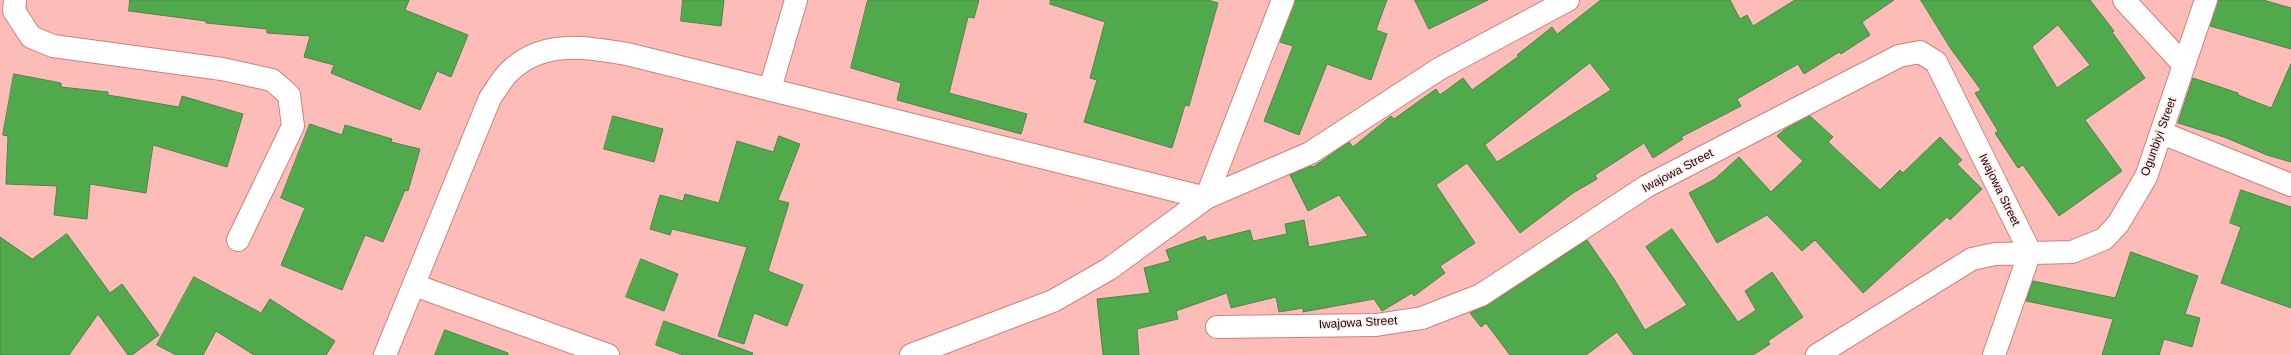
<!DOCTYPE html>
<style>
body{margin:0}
canvas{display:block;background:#febcb8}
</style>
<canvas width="2291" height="355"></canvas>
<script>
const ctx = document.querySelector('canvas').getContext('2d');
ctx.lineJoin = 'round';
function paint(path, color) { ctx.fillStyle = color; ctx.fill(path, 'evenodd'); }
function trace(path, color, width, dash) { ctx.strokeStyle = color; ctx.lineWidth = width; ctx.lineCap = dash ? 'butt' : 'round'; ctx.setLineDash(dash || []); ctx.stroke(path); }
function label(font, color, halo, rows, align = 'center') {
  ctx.font = font + ' Helvetica,sans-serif'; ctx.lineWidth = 3; ctx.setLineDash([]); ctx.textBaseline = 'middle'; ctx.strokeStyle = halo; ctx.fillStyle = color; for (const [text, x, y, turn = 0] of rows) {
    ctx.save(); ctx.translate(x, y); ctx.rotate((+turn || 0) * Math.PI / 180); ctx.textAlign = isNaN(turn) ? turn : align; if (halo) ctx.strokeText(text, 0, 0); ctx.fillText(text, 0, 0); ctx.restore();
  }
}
const building = new Path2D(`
 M 130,0 L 409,0 L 405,10 L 468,35 L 451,77 L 437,71 L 420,110 L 331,73 L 334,65 L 304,57 L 310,36 L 267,33 L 267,29 L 206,23 L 206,21 L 129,11 Z
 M 683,0 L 724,0 L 721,26 L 681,21 Z
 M 868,0 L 979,0 L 974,18 L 968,17 L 949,93 L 1027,114 L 1021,134 L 897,100 L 901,83 L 851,68 Z
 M 1051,0 L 1208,0 L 1218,3 L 1189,106 L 1185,105 L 1172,148 L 1084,122 L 1097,80 L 1090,78 L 1105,22 L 1050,4 Z
 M 1295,0 L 1387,0 L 1376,30 L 1387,34 L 1371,80 L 1327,64 L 1299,135 L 1264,121 L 1293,46 L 1280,42 Z
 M 1415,0 L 1488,0 L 1429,29 Z
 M 1601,0 L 1730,0 L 1740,19 L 1747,15 L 1753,26 L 1795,0 L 1894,0 L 1862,22 L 1870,35 L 1841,54 L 1839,52 L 1804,74 L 1798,64 L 1737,99 L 1741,106 L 1681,137 L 1683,139 L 1653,158 L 1644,143 L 1595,175 L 1597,179 L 1573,193 L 1520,233 L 1467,163 L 1436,185 L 1475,243 L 1440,266 L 1445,273 L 1414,296 L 1412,293 L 1382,311 L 1374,299 L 1303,312 L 1303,308 L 1279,312 L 1276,297 L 1231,308 L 1227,293 L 1176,311 L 1178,319 L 1137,329 L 1139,355 L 1103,355 L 1097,299 L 1150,293 L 1144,268 L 1170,261 L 1166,250 L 1205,236 L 1207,241 L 1250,230 L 1253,241 L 1287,234 L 1285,224 L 1304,220 L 1309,247 L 1368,236 L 1339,195 L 1308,211 L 1290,175 L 1312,166 L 1313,167 L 1349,142 L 1353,147 L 1391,116 L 1394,119 L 1436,89 L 1440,95 L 1463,78 L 1472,90 L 1519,56 L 1517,55 L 1552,27 L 1557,34 ZM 1590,63 L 1611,90 L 1497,162 L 1485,145 Z
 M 1921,0 L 2090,0 L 2114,31 L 2112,32 L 2145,78 L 2085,120 L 2122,171 L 2059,216 L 2023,165 L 2018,168 L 1995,133 L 1998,131 L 1975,93 L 1981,90 L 1951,49 ZM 2058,25 L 2090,65 L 2057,88 L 2032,47 Z
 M 2218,0 L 2263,0 L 2291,8 L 2291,49 L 2210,26 Z
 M 2291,64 L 2291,162 L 2267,155 L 2224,137 L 2178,123 L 2193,78 L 2238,93 L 2238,95 L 2271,108 Z
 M 14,74 L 61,83 L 61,87 L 108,92 L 108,95 L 179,107 L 182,96 L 243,114 L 227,167 L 153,145 L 146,193 L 90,184 L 87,219 L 54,215 L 57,186 L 6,184 L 8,136 L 3,135 Z
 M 613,116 L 663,129 L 654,162 L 604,149 Z
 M 1810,116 L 1833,137 L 1828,142 L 1880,190 L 1900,170 L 1903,173 L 1940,137 L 1962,160 L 1957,164 L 1982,189 L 1950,220 L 1947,217 L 1863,293 L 1815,240 L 1802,251 L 1767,215 L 1717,243 L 1689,193 L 1715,179 L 1739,157 L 1771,192 L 1803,161 L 1777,136 L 1784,130 Z
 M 310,124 L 342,135 L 345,125 L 392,139 L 391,142 L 420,149 L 408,191 L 405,190 L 383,242 L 365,235 L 342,290 L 281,265 L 305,208 L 281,198 Z
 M 779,136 L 800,144 L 778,200 L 789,203 L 768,271 L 803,285 L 787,326 L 754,313 L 744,344 L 718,336 L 747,247 L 672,229 L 670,235 L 650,229 L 660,195 L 683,201 L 685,194 L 719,203 L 737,141 L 773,152 Z
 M 2241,190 L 2291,207 L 2291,308 L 2221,283 L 2241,227 L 2230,223 Z
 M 1672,229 L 1738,322 L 1756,310 L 1745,291 L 1772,272 L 1803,317 L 1768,341 L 1770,344 L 1753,355 L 1634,355 L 1617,332 L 1586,355 L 1510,355 L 1486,323 L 1481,327 L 1470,313 L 1488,305 L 1587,240 L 1614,279 L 1645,330 L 1687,305 L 1646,247 Z
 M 67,234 L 110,293 L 122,284 L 159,335 L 132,355 L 128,355 L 98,314 L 69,355 L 0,355 L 0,237 L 32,259 Z
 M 2131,252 L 2198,276 L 2185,314 L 2200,318 L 2192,347 L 2164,339 L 2159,355 L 2102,355 L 2113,319 L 2026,301 L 2033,281 L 2115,298 Z
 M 641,259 L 678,274 L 664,311 L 626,297 Z
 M 194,277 L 261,313 L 270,299 L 335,341 L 326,355 L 254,355 L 216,331 L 203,355 L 176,355 L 157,345 Z
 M 664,321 L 753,353 L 752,355 L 683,355 L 656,345 Z
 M 445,330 L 508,353 L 508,355 L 435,355 Z`);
const minor = new Path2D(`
 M 15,0 L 14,11 L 31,37 L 53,46 L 222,69 L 272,80 L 289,95 L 293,126 L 238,240
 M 2124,0 L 2184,65
 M 770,89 L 796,0
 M 2162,133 L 2291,185
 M 414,285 L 608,355
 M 1217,327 L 1376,325 L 1422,318 L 1481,295 L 1647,186 L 1899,56 L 1920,52 L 1936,62 L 2030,252
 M 385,355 L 490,98 C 496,90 501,80 508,73 C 541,39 585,47 627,54 L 1206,198 L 1310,153 L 1439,69 L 1568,0
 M 911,355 L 1053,301 L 1109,269 L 1206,198 L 1283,0
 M 1817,355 L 1972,259 L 1995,254 L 2072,252 L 2104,239 L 2118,224 L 2146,177 L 2206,0
 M 1994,355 L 2030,252`);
const streetNames = [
 ["Ogunbiyi Street",2159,137,-70],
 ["Iwajowa Street",1678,171,-28],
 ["Iwajowa Street",1999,190,64],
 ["Iwajowa Street",1358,323,-3]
];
paint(building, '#50aa4c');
trace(building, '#51824e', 1);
trace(minor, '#cc807c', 24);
trace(minor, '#fff', 22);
label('12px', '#220607', '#fdecea', streetNames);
</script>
